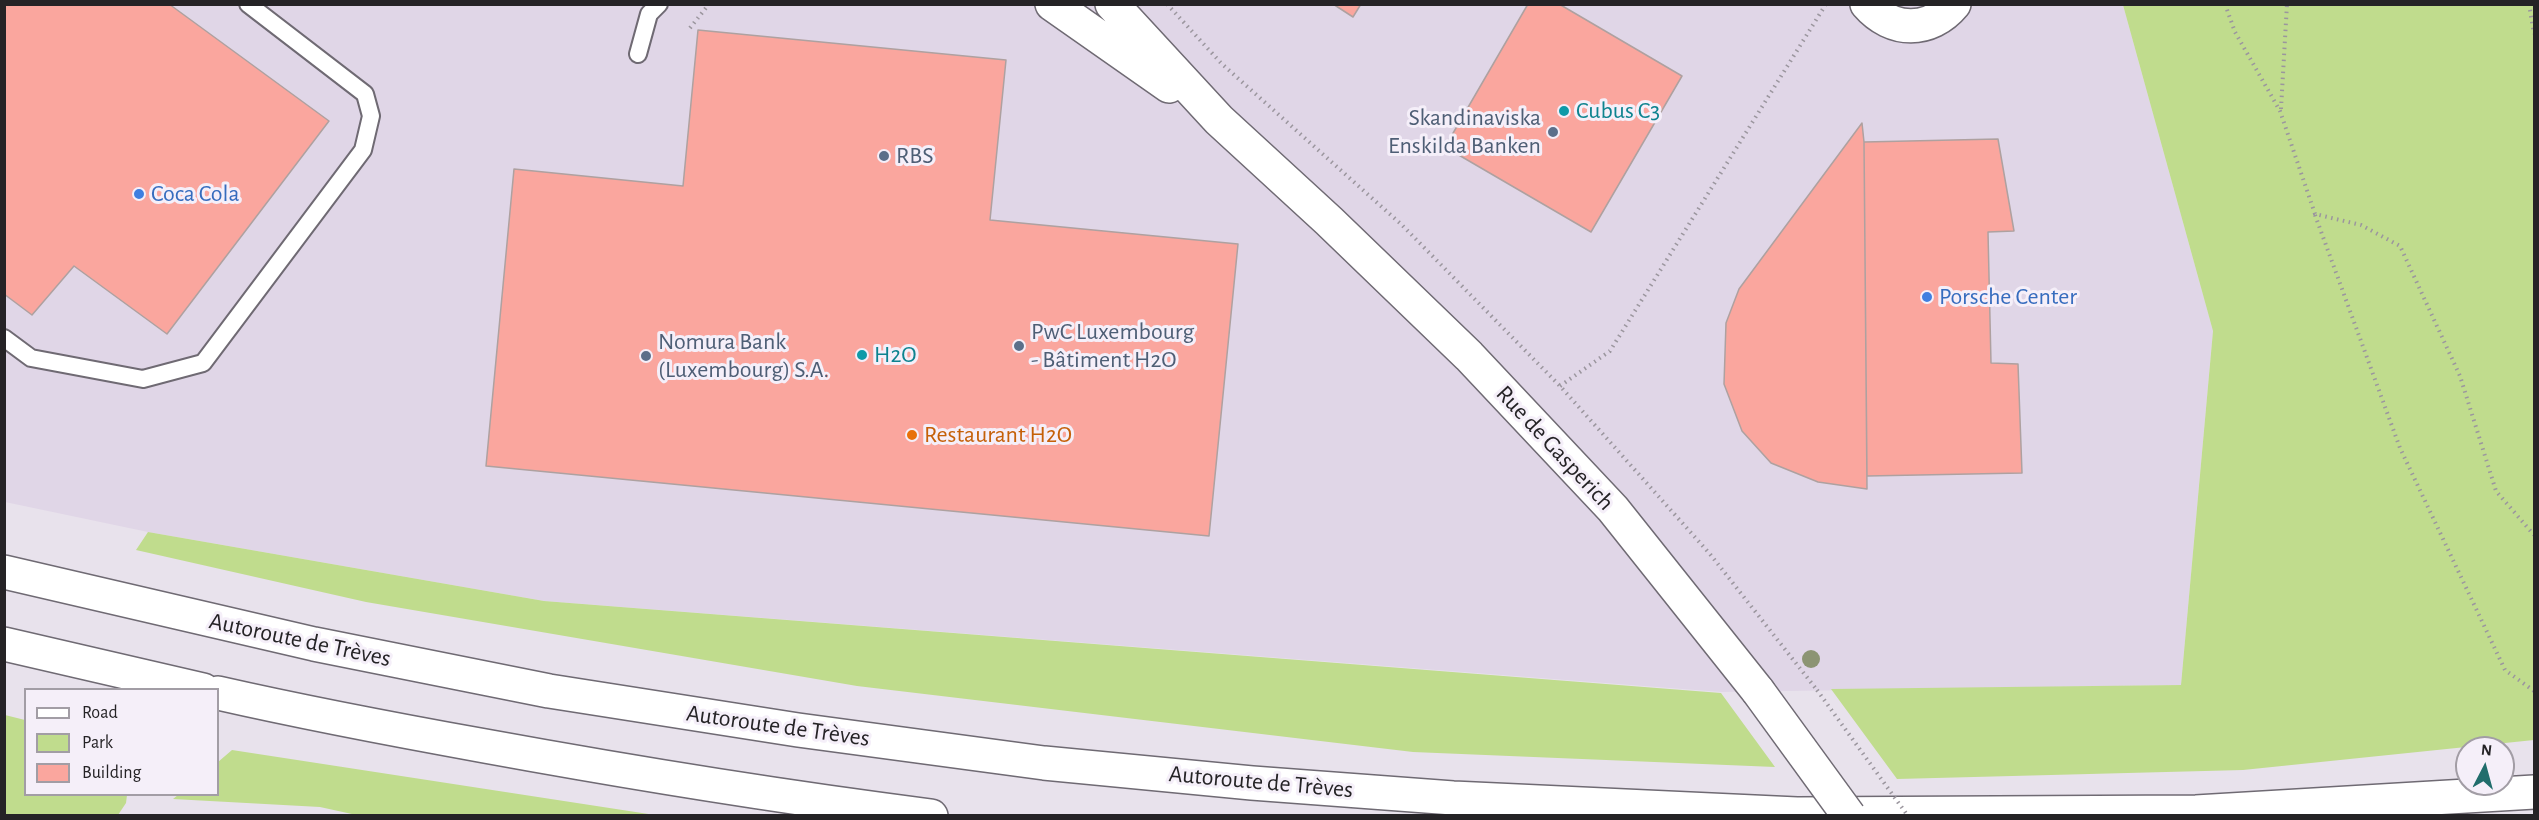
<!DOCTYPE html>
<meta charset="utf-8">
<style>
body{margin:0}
#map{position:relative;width:2539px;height:820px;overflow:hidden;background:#e8e2ec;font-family:"Alegreya Sans",sans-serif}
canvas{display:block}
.frame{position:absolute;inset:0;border:6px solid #252326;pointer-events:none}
.legend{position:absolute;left:24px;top:688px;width:195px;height:108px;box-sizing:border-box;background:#f5eff9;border:2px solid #a29da5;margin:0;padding:8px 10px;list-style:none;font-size:18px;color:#252326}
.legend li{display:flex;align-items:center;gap:12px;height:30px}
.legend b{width:30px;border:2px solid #a29da5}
.north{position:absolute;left:2455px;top:736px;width:60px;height:60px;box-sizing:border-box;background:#f5eff9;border:2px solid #a29da5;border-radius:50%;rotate:6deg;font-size:16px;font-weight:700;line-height:24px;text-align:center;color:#252326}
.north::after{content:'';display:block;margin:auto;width:21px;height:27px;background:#216d6c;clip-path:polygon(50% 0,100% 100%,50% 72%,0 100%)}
</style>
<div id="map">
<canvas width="2539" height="820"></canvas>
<div class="frame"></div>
<ul class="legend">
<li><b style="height:8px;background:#fff"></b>Road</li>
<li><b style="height:16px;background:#c0dc8d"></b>Park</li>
<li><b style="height:16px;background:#faa69e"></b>Building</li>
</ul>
<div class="north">N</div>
</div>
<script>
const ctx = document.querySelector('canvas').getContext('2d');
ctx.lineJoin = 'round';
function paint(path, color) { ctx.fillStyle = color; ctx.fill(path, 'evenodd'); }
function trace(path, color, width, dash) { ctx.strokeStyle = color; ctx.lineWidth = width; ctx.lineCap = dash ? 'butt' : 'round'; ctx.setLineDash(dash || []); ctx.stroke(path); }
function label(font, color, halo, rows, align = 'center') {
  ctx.font = font + ' "Alegreya Sans",sans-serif'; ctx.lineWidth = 6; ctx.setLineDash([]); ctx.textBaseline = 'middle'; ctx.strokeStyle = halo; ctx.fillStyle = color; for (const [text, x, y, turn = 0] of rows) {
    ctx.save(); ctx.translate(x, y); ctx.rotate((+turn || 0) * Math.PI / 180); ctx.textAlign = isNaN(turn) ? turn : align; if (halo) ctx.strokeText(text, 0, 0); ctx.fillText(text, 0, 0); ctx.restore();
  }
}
const built = new Path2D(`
 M 5,5 L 2123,5 L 2213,331 L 2181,685 L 1721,692 L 544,601 L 148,532 L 5,502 Z`);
const green = new Path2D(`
 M 2123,5 L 2534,5 L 2534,740 L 2243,770 L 1897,779 L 1831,689 L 2181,685 L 2213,331 Z
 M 148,532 L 544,601 L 1721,693 L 1775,767 L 1413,752 L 857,686 L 366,602 L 136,550 Z
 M 5,715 L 25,720 L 26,794 L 127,795 L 126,803 L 118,815 L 5,815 Z
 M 232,750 L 655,815 L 361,816 L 320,807 L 173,799 L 178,795 L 218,794 L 218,762 Z`);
const building = new Path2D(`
 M 4,4 L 169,4 L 329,121 L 167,334 L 74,266 L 32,315 L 4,294 Z
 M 1333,4 L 1361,4 L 1353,17 Z
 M 1528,4 L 1559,4 L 1682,76 L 1591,232 L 1445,147 Z
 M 698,30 L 1006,60 L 990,220 L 1238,244 L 1209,536 L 486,466 L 514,169 L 683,186 Z
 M 1862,123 L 1864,142 L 1867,489 L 1818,482 L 1771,463 L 1742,431 L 1724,384 L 1726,323 L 1739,289 Z
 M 1998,139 L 2014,231 L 1988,232 L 1991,363 L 2018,364 L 2022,473 L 1867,476 L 1864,142 Z`);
const path = new Path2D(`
 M 1167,4 L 1221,63 L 1401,224 L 1560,386 L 1710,554 L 1817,690
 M 2225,4 L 2235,32 L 2280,111 L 2315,214 L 2361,225 L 2400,246 L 2460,376 L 2496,491 L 2534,535
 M 2529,4 L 2534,34
 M 690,28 L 709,4
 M 2281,109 L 2287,4
 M 2315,215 L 2400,448 L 2505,670 L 2534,691
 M 1560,386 L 1610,351 L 1826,4
 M 276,816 L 286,816`);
const lane = new Path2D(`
 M 638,54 L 649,14 L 659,4
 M 4,338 L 31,358 L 143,379 L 203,363 L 363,150 L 371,116 L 365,94 L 248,4`);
const street = new Path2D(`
 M 1867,4 C 1892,33 1930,33 1954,4`);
const secondary = new Path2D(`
 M 1052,4 L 1169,86
 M 1112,4 L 1219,120 L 1329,221 L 1469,356 L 1613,509 L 1758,691`);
const highway = new Path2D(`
 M 4,572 L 314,644 L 549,691 L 798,730 L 1044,763 L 1252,783 L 1453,798 L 1797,814 L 2196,812 L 2534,792
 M 4,644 L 203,690
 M 218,693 C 306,713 396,730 485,746 C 633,773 781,797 931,816`);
const pathBridge = new Path2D(`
 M 1817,690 L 1908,816`);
const secondaryBridge = new Path2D(`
 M 1758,691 L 1849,816`);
const trees = [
 [1811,659]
];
const markers = [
 [1564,111,6,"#0f9aa8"],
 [1553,132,6,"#5c6f8a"],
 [884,156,6,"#5c6f8a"],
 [139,194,6,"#3f7fe0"],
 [1927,297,6,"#3f7fe0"],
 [1019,346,6,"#5c6f8a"],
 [862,355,6,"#0f9aa8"],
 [646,356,6,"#5c6f8a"],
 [912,435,6,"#e8710a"]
];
const cultureNames = [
 ["Cubus C3",1576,111],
 ["H2O",874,355]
];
const serviceNames = [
 ["Skandinaviska",1541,118,"right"],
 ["Enskilda Banken",1541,146,"right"],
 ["RBS",896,156],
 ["PwC Luxembourg",1031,332],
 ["- Bâtiment H2O",1031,360],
 ["Nomura Bank",658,342],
 ["(Luxembourg) S.A.",658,370]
];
const shopNames = [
 ["Coca Cola",151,194],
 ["Porsche Center",1939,297]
];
const foodNames = [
 ["Restaurant H2O",924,435]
];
const streetNames = [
 ["Rue de Gasperich",1555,448,47],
 ["Autoroute de Trèves",300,640,12],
 ["Autoroute de Trèves",778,726,8],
 ["Autoroute de Trèves",1261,782,5]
];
paint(built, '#e0d6e7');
paint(green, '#c0dc8d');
paint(building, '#faa69e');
trace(building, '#aea1a0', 1.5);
trace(lane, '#6f6a73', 20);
trace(street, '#6f6a73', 36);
trace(secondary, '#6f6a73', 36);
trace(highway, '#6f6a73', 36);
trace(path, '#9b969e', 4, [1.5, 4.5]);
trace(lane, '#fff', 16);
trace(street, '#fff', 33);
trace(secondary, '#fff', 33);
trace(highway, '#fff', 33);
trace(secondaryBridge, '#6f6a73', 36, []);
trace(pathBridge, '#9b969e', 4, [1.5, 4.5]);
trace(secondaryBridge, '#fff', 33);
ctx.fillStyle = '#8c9473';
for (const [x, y] of trees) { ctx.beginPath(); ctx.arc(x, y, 9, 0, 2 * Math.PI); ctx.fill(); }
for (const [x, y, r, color] of markers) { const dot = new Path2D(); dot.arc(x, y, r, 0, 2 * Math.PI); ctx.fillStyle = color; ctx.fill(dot); trace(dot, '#f5eff9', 2); }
label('24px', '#0d838f', '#f5eff9', cultureNames, 'left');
label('24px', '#4e5e75', '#f5eff9', serviceNames, 'left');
label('24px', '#366cbe', '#f5eff9', shopNames, 'left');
label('24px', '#c56008', '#f5eff9', foodNames, 'left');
label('24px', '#252326', '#f5eff9', streetNames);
</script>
